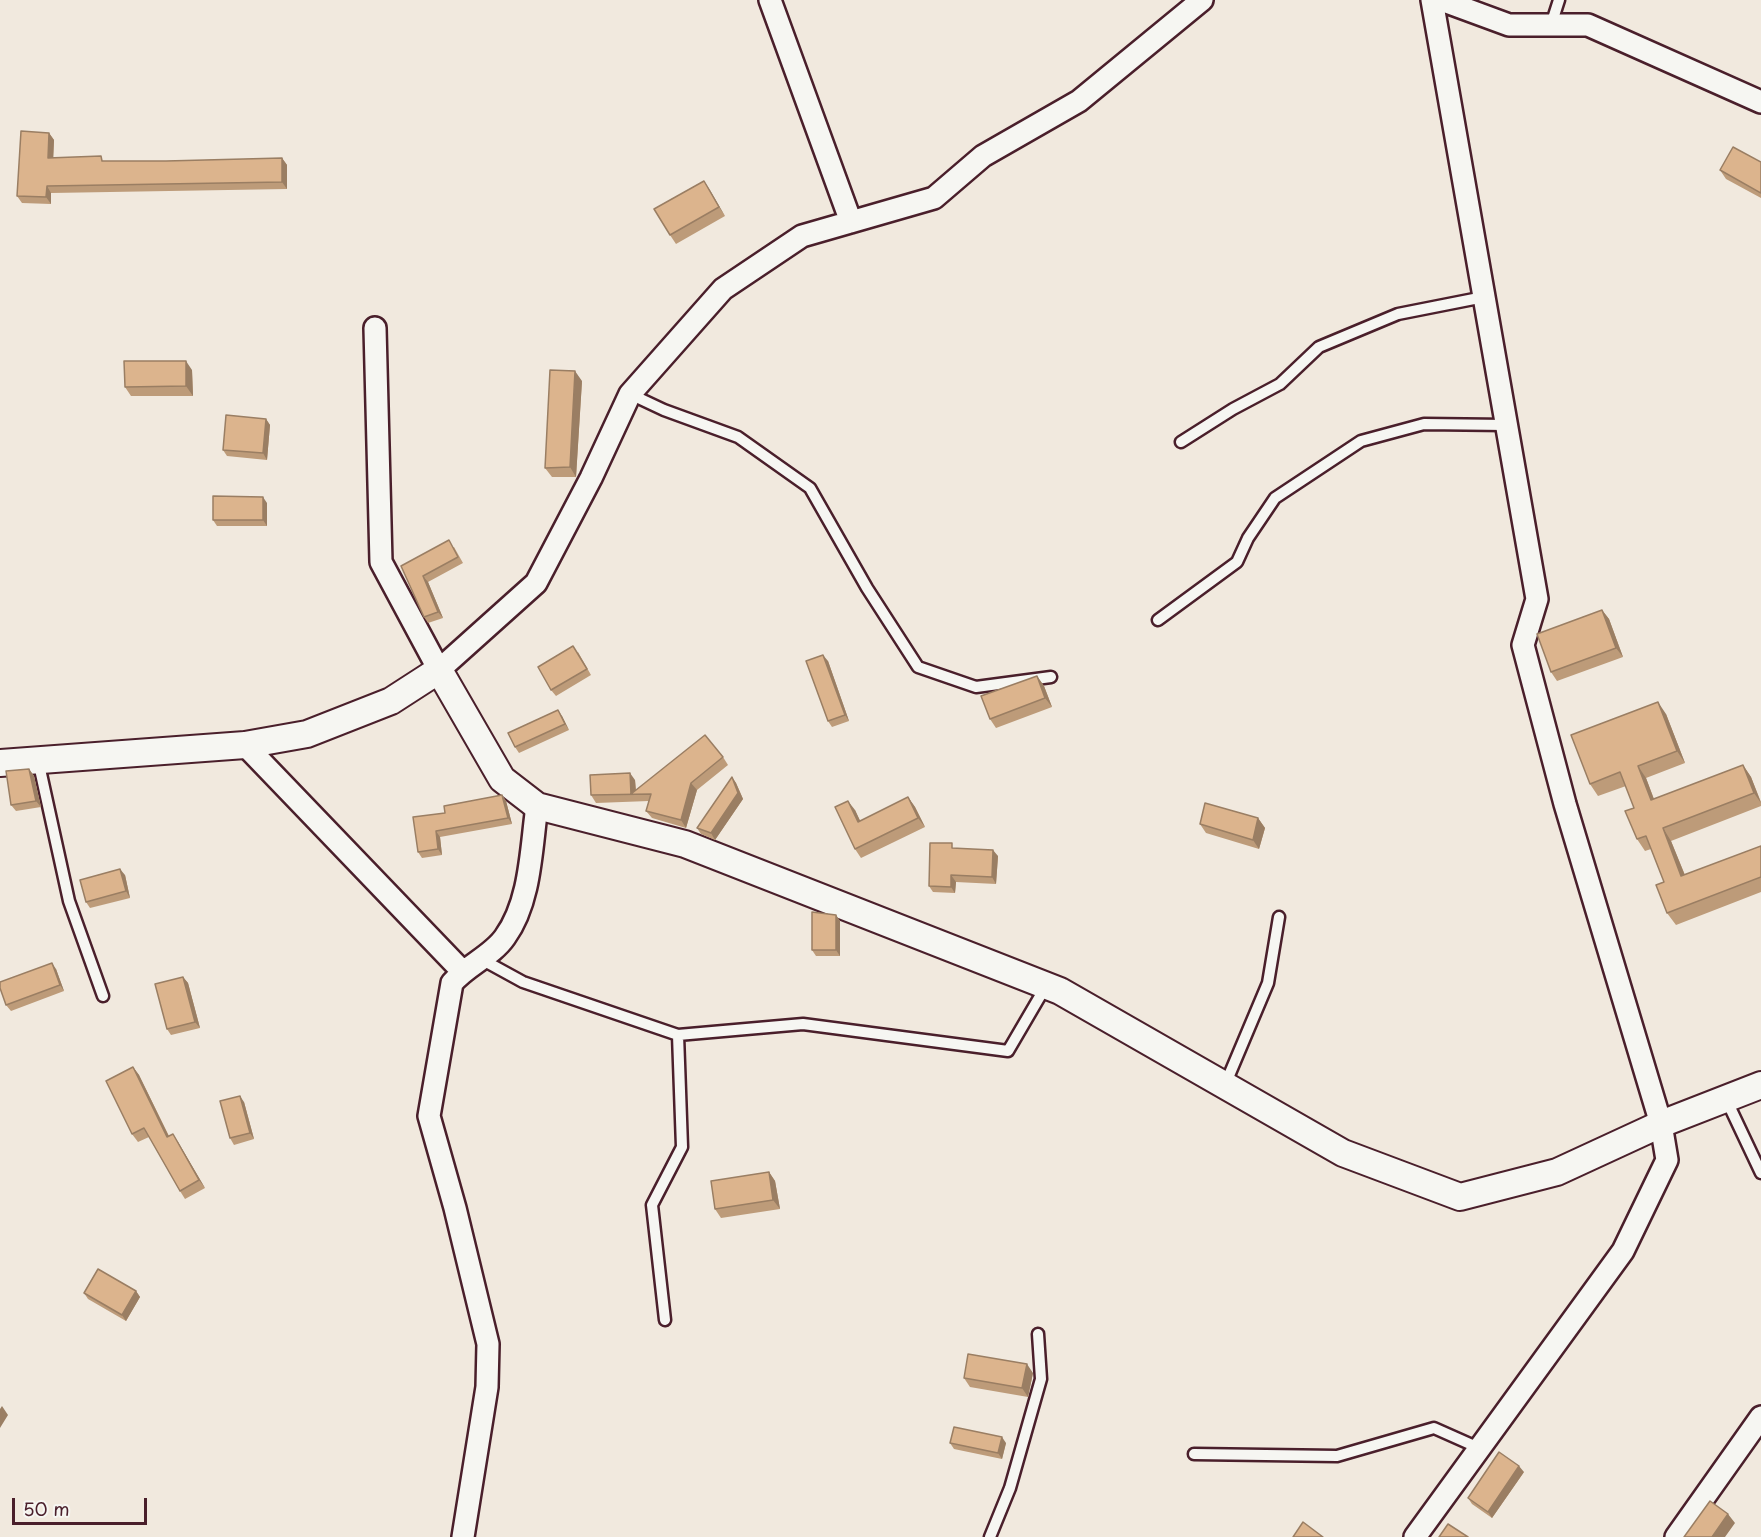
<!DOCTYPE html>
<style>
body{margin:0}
#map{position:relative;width:1761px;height:1537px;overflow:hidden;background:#f1e9de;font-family:"Playpen Sans",sans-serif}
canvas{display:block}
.scale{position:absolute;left:12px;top:1498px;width:135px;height:27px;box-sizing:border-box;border:3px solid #4a1f2b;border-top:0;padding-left:8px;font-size:18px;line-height:21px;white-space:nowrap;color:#4a1f2b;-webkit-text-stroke:4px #f6f6f2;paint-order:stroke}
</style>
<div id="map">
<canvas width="1761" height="1537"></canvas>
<div class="scale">50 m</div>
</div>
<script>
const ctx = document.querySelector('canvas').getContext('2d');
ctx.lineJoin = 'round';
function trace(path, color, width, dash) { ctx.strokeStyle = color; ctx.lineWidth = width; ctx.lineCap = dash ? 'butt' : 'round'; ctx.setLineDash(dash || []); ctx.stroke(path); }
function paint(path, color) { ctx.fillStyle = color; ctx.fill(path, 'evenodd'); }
const service = new Path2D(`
 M 1551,25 L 1559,0
 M 630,394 L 664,410 L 738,437 L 810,488 L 867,588 L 918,667 L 976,687 L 1051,677
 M 1181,442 L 1233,409 L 1280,384 L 1319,347 L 1398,314 L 1484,297
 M 1158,620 L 1237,562 L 1248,538 L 1275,498 L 1361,441 L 1424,424 L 1506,425
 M 38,760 L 69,901 L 103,996
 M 481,959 L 523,982 L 678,1035 L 803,1024 L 1008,1051 L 1046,986
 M 1225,1085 L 1268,983 L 1279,917
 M 1726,1099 L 1761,1173
 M 665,1320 L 652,1205 L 682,1147 L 678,1035
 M 1194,1454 L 1337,1456 L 1434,1428 L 1479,1448
 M 990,1537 L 1010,1488 L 1041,1379 L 1038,1334`);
const minor = new Path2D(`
 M 770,0 L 851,222
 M 1441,0 L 1509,25 L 1588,25 L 1761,102
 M 375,328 L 381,562 L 439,670 L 536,583 L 591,478 L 630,394 L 723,289 L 802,236 L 934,198 L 983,156 L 1079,101 L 1202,0
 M 245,745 L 462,971
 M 463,1537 L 487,1387 L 488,1344 L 455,1208 L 429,1116 L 452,983 C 467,965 492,956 505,937 C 531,901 531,848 537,806
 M 1415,1537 L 1623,1251 L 1667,1160 L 1661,1124 L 1565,804 L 1523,645 L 1537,599 L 1432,0
 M 1676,1537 L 1761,1417`);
const tertiary = new Path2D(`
 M 0,763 L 245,745 L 307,734 L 391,701 L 439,670 L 502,779 L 537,806 L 685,844 L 1060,991 L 1343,1153 L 1460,1197 L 1557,1172 L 1661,1124 L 1761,1085`);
const wall = new Path2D(`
 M 49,133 L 54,140 L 53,158 L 105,161 L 166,161 L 282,158 L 287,165 L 287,189 L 51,193 L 51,204 L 22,203 L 17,196 Z
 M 1761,162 L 1761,198 L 1726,179 L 1720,170 Z
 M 704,181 L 725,216 L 676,244 L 670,235 Z
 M 192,370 L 193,396 L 131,396 L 125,387 Z
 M 582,381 L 576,477 L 552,477 L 545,468 Z
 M 266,419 L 270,425 L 267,460 L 227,456 L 223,450 Z
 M 267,503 L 267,526 L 217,526 L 213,520 Z
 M 454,547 L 463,563 L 428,582 L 443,618 L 428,623 L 424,617 L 401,566 Z
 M 1602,610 L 1609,619 L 1623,657 L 1557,681 L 1551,672 Z
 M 578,652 L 591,675 L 556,696 L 551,690 Z
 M 828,661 L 849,721 L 832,727 L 828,721 Z
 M 1037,676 L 1044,686 L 1052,707 L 996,728 L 990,719 Z
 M 1666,714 L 1685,763 L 1646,778 L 1654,799 L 1743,765 L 1751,777 L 1761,802 L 1761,806 L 1671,841 L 1685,875 L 1761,846 L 1761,892 L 1676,925 L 1667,913 L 1664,882 L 1651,849 L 1645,851 L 1637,839 L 1634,808 L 1626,786 L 1598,796 L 1590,784 Z
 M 562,716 L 569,730 L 519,753 L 515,747 Z
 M 723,757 L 728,765 L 697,790 L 686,828 L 652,818 L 646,811 L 649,801 L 596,803 L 591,795 L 635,780 L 636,790 Z
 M 29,769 L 34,776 L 41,807 L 16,811 L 11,805 Z
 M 732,777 L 736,783 L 743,799 L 715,840 L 701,834 L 697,828 Z
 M 502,795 L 506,801 L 512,824 L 440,837 L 442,855 L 422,858 L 418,852 L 445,813 Z
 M 908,797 L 915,807 L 925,827 L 861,858 L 855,849 L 855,810 L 860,821 Z
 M 1258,818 L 1265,828 L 1259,849 L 1206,833 L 1200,824 Z
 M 956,848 L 998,856 L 996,884 L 956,882 L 955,893 L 933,892 L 929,886 Z
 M 125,875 L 130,898 L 90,908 L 86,902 Z
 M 836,915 L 840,921 L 840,956 L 816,956 L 812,950 Z
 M 56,969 L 64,991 L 11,1011 L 6,1005 Z
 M 183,977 L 188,983 L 200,1028 L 171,1035 L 167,1029 Z
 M 133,1067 L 139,1075 L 169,1136 L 178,1142 L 205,1188 L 185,1199 L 180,1191 L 149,1137 L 138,1142 L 132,1134 Z
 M 244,1102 L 254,1139 L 234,1145 L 230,1138 Z
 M 769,1172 L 775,1181 L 780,1209 L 721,1218 L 715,1209 Z
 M 136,1291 L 140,1297 L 126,1321 L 88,1299 L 84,1293 Z
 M 1033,1373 L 1028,1397 L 970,1387 L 964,1378 Z
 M 950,1443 L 1006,1443 L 1002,1459 L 954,1449 Z
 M 1524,1472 L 1492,1518 L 1472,1504 L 1468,1498 Z`);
const shadedWall = new Path2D(`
 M 49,133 L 54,140 L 53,165 L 48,158 Z
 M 282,158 L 287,165 L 287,189 L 282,182 Z
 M 704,181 L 710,190 L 725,216 L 719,207 Z
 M 47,186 L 51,193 L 51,204 L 46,197 Z
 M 186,361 L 192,370 L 193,396 L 186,386 Z
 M 575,371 L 582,381 L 576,477 L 570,467 Z
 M 266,419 L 270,425 L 267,460 L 263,453 Z
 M 263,497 L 267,503 L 267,526 L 263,520 Z
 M 423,576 L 428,582 L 443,618 L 438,612 Z
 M 1602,610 L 1609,619 L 1623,657 L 1616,648 Z
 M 823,655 L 828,661 L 849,721 L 845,715 Z
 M 1037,676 L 1044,686 L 1052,707 L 1045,698 Z
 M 1658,702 L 1666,714 L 1685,763 L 1677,751 Z
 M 558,710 L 562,716 L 569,730 L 565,724 Z
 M 1743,765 L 1751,777 L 1761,803 L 1754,793 Z
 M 1638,766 L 1646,778 L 1659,813 L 1651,800 Z
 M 29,769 L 34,776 L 41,807 L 36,801 Z
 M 630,773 L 635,780 L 636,794 L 631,794 Z
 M 732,777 L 736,783 L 743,799 L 715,840 L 711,833 Z
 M 691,783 L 697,790 L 686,828 L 681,820 Z
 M 502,795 L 506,801 L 512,824 L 508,818 Z
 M 908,797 L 915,807 L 925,827 L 918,818 Z
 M 848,801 L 855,810 L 865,831 L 858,822 Z
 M 1258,818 L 1265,828 L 1259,849 L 1253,840 Z
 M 1663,828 L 1671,841 L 1690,888 L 1681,876 Z
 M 436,831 L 440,837 L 442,855 L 438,849 Z
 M 993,850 L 998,856 L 996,884 L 992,877 Z
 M 120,869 L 125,875 L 130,898 L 126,891 Z
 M 951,875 L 956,882 L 955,893 L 951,887 Z
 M 836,915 L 840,921 L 840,956 L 836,950 Z
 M 52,963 L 56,969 L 64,991 L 60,985 Z
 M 183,977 L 188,983 L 200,1028 L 195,1022 Z
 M 133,1067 L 139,1075 L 173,1145 L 167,1137 Z
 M 240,1096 L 244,1102 L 254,1139 L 250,1133 Z
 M 173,1134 L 178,1142 L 205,1188 L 199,1180 Z
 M 769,1172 L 775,1181 L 780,1209 L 773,1200 Z
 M 136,1291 L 140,1297 L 126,1321 L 122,1315 Z
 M 1027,1364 L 1033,1373 L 1028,1397 L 1022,1388 Z
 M 2,1406 L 8,1415 L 0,1428 L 0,1409 Z
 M 1002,1437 L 1006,1443 L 1002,1459 L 998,1453 Z
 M 1519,1466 L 1524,1472 L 1492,1518 L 1488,1512 Z
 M 1728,1514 L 1735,1523 L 1725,1537 L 1712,1537 Z`);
const building = new Path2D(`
 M 21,131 L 49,133 L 48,158 L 101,156 L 102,161 L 166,161 L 282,158 L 282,182 L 47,186 L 46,197 L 17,196 Z
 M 1733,147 L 1761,162 L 1761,193 L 1720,170 Z
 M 704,181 L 719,207 L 670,235 L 654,209 Z
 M 124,361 L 186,361 L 186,386 L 125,387 Z
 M 550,370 L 575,371 L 570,467 L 545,468 Z
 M 226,415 L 266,419 L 263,453 L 223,450 Z
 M 213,496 L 263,497 L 263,520 L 213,520 Z
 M 449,540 L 458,557 L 423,576 L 438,612 L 424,617 L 401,566 Z
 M 1602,610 L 1616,648 L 1551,672 L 1537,634 Z
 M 573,646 L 587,669 L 551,690 L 538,667 Z
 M 823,655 L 845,715 L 828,721 L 806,661 Z
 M 1037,676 L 1045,698 L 990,719 L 981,696 Z
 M 1658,702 L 1677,751 L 1638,766 L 1651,800 L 1743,765 L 1754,793 L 1663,828 L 1681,876 L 1761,846 L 1761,877 L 1667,913 L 1656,885 L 1664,882 L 1646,836 L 1637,839 L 1625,811 L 1634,808 L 1620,772 L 1590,784 L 1571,735 Z
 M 558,710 L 565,724 L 515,747 L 508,733 Z
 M 705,735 L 723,757 L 691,783 L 681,820 L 646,811 L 651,794 L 591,795 L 590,775 L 630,773 L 631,794 Z
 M 29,769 L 36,801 L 11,805 L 6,771 Z
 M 732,777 L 738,793 L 711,833 L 697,828 Z
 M 502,795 L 508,818 L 436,831 L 438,849 L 418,852 L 413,817 L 445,813 L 444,806 Z
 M 908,797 L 918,818 L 855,849 L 835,807 L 848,801 L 858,822 Z
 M 1205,803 L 1258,818 L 1253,840 L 1200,824 Z
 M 930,843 L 952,843 L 952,848 L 993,850 L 992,877 L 951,875 L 951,887 L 929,886 Z
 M 120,869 L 126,891 L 86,902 L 80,880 Z
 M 812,912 L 836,915 L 836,950 L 812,950 Z
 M 52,963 L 60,985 L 6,1005 L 0,988 L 0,982 Z
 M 183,977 L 195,1022 L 167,1029 L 155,984 Z
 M 133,1067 L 167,1137 L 173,1134 L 199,1180 L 180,1191 L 144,1128 L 132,1134 L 106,1081 Z
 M 240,1096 L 250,1133 L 230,1138 L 220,1101 Z
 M 769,1172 L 773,1200 L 715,1209 L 711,1181 Z
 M 98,1269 L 136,1291 L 122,1315 L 84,1293 Z
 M 968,1354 L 1027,1364 L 1022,1388 L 964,1378 Z
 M 954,1427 L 1002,1437 L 998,1453 L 950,1443 Z
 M 1499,1452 L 1519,1466 L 1488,1512 L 1468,1498 Z
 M 1710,1501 L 1728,1514 L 1712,1537 L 1684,1537 Z
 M 1303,1522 L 1323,1537 L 1293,1537 Z
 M 1448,1524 L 1468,1537 L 1439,1537 Z`);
trace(service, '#4a1f2b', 15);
trace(minor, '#4a1f2b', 26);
trace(tertiary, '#4a1f2b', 30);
trace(service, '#f6f6f2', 10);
trace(minor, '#f6f6f2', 21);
trace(tertiary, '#f6f6f2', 26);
paint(wall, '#bd9b79');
paint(shadedWall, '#9a7e63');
paint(building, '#dcb48d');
trace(building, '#9a7e63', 1.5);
</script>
